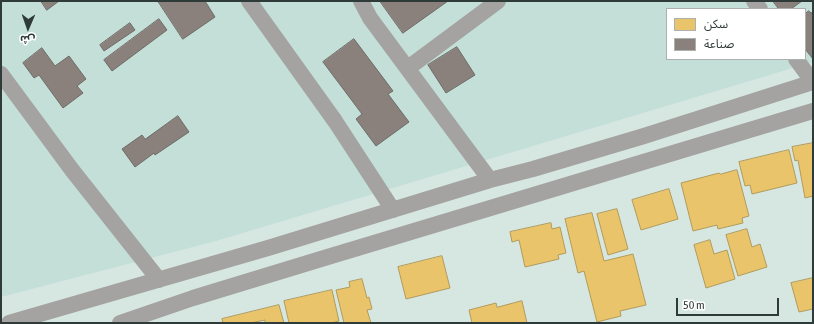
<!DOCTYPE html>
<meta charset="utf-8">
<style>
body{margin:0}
#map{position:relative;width:814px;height:324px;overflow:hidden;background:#d6e7e2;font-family:"Asap Condensed","Noto Sans Arabic",sans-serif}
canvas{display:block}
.frame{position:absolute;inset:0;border:2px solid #2f3b38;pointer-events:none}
.legend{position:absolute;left:666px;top:8px;width:140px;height:52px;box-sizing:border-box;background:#fff;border:1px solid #acb1af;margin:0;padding:5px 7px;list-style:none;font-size:12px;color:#2f3b38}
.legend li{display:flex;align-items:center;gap:8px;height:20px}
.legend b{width:20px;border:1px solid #acb1af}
.north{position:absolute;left:8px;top:8px;width:40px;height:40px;-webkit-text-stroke:3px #fff;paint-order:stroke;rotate:182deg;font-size:11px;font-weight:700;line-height:16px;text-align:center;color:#2f3b38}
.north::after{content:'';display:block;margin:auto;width:14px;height:18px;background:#2f3b38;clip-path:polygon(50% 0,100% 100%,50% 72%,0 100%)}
.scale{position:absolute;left:676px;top:298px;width:103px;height:18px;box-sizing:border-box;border:2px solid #2f3b38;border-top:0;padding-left:5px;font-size:12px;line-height:14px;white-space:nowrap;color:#2f3b38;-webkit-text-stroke:3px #fff;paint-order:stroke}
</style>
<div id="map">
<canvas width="814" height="324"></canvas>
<div class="frame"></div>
<ul class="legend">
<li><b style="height:11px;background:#e9c46a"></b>سكن</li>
<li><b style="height:11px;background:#8a817c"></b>صناعة</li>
</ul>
<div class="north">ش</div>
<div class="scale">50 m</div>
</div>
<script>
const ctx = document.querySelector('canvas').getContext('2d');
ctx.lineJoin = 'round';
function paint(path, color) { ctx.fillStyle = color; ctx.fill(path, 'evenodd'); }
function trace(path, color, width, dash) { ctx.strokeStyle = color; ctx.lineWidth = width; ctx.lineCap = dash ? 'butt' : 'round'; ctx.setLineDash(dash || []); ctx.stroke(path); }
const built = new Path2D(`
 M 1,1 L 813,1 L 813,62 L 216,241 L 1,297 ZM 667,9 L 805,9 L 805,59 L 667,59 Z`);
const homes = new Path2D(`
 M 813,143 L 813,196 L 805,198 L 798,160 L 795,161 L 792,147 Z
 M 789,150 L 797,183 L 752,194 L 750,185 L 745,186 L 739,162 Z
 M 737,170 L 749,216 L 742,218 L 743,223 L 718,229 L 717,225 L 693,231 L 681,183 L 719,173 L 720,174 Z
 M 669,189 L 678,219 L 641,230 L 632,200 Z
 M 617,209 L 628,249 L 608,255 L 597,214 Z
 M 592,213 L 604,261 L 633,254 L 646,305 L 620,311 L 621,316 L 597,322 L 584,271 L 578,273 L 565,219 Z
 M 551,223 L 552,229 L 560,227 L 566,253 L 558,255 L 559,259 L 525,267 L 519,240 L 512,242 L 510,232 Z
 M 747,229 L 752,247 L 760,244 L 767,267 L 738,276 L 726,235 Z
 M 710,240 L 714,254 L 727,250 L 735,279 L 706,288 L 694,245 Z
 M 442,256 L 450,288 L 406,299 L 398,267 Z
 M 813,278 L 813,309 L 799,312 L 791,283 Z
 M 362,279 L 367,298 L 369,297 L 372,309 L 367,310 L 371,323 L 344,323 L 336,290 L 350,287 L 349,282 Z
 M 332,290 L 339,321 L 331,323 L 289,323 L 284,301 Z
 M 522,301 L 527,323 L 472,323 L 469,310 L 496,303 L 497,307 Z
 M 279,305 L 284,323 L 265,323 L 265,320 L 251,323 L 223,323 L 222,319 Z`);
const industry = new Path2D(`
 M 41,1 L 59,1 L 47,10 Z
 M 158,1 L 205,1 L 215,17 L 183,39 Z
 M 380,1 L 448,1 L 403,33 Z
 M 773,1 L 802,1 L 791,9 L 779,9 Z
 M 809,11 L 811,13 L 813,12 L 813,59 L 805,49 L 805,14 Z
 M 159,19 L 167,30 L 112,71 L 104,60 Z
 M 130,23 L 135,30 L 104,51 L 100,45 Z
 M 354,39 L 393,91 L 388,94 L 409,122 L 376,146 L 356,119 L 362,114 L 323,62 Z
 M 457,47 L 475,75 L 446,93 L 428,65 Z
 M 42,48 L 55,66 L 69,56 L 86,79 L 77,86 L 83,93 L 63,108 L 39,75 L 34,78 L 23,63 Z
 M 178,116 L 189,132 L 155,155 L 154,153 L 135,167 L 122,149 L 142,135 L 145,139 Z`);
const minor = new Path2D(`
 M 249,1 L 335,121 L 393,210
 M 361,1 L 370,18 L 490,180
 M 754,1 L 760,9
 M 408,68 L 498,1
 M 1,74 L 72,170 L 159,280
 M 9,323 L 268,248 L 490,180 L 533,169 L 644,136 L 813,82 L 796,59
 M 120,323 L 193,298 L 321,259 L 813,111`);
paint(built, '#c3dfd8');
paint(homes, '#e9c46a');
trace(homes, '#b19b5b', 1);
paint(industry, '#8a817c');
trace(industry, '#6f6c68', 1);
trace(minor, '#a4a3a1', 16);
</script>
